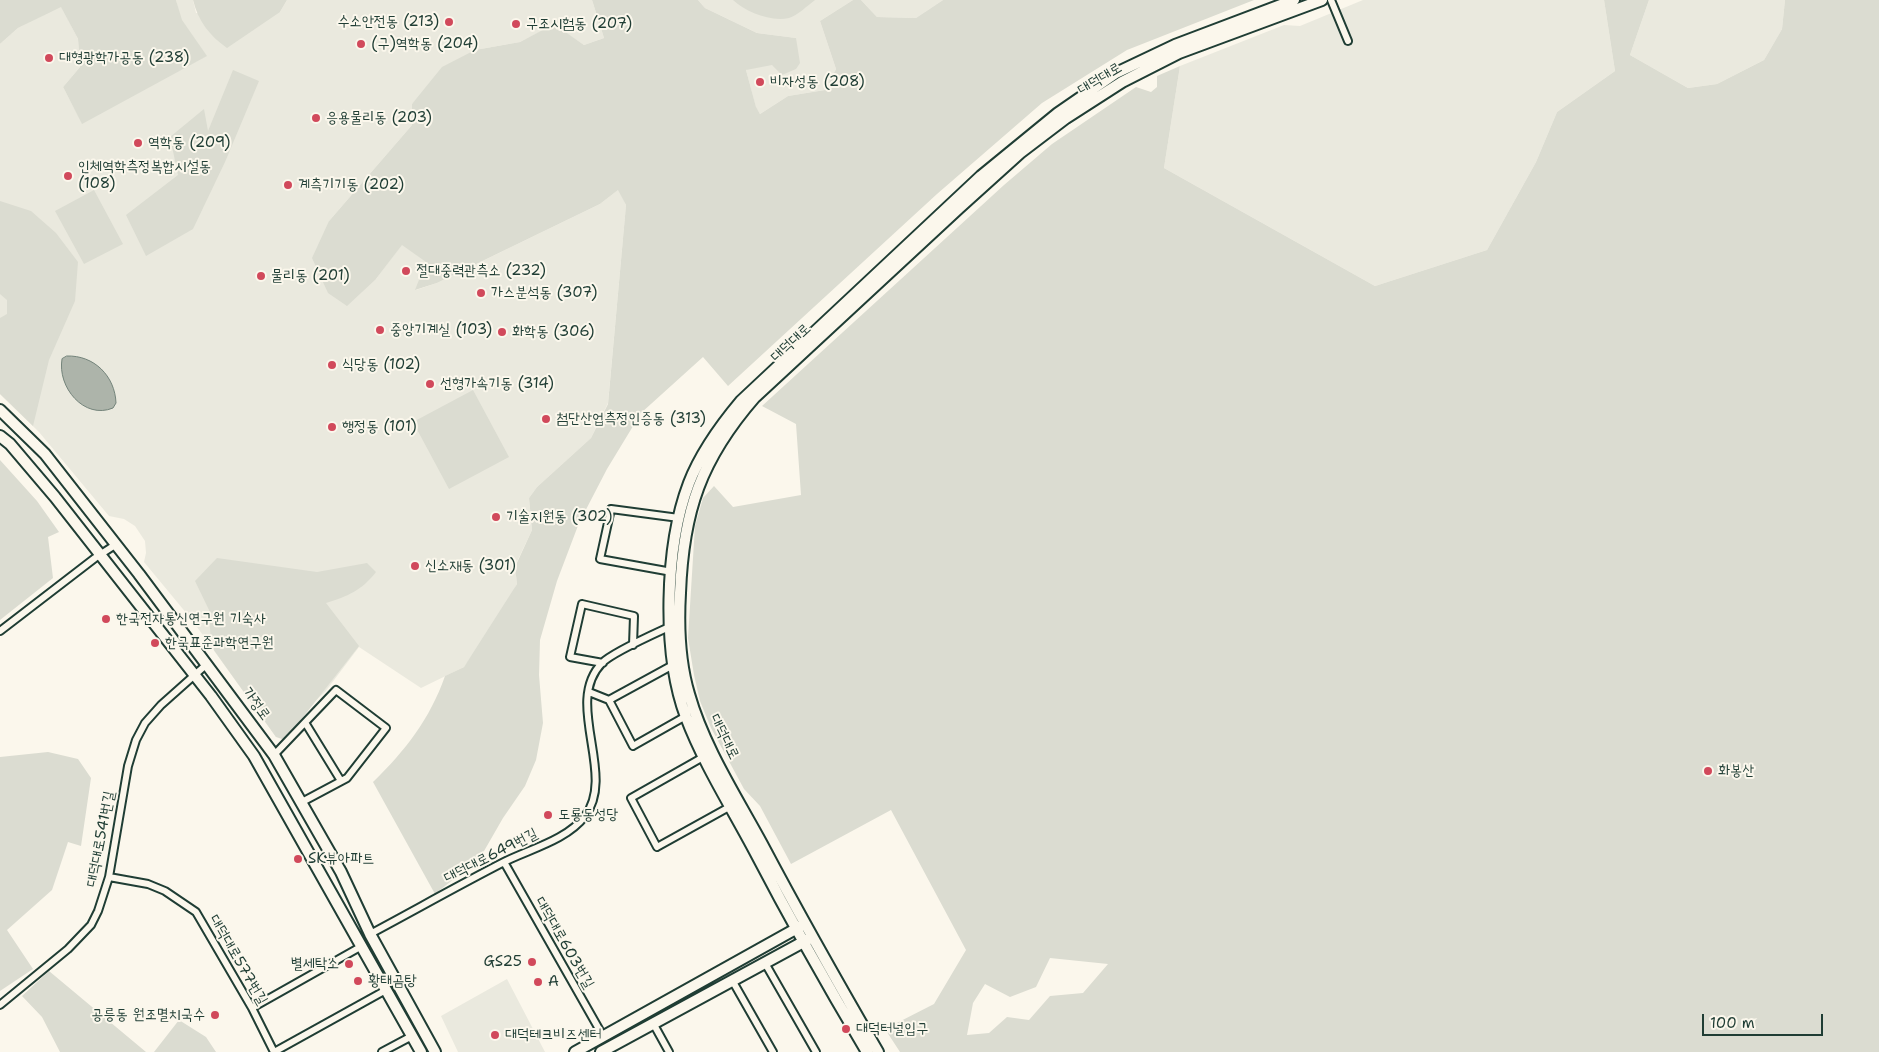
<!DOCTYPE html>
<meta charset="utf-8">
<style>
body{margin:0}
#map{position:relative;width:1879px;height:1052px;overflow:hidden;background:#fbf7ec;font-family:"Shantell Sans",sans-serif}
canvas{display:block}
.scale{position:absolute;left:1702px;top:1014px;width:121px;height:22px;box-sizing:border-box;border:2px solid #1f3d34;border-top:0;padding-left:6px;font-size:15px;line-height:18px;white-space:nowrap;color:#1f3d34;-webkit-text-stroke:4px #fbf7ec;paint-order:stroke}
</style>
<div id="map">
<canvas width="1879" height="1052"></canvas>
<div class="scale">100 m</div>
</div>
<script>
const ctx = document.querySelector('canvas').getContext('2d');
ctx.lineJoin = 'round';
function paint(path, color) { ctx.fillStyle = color; ctx.fill(path, 'evenodd'); }
function trace(path, color, width, dash) { ctx.strokeStyle = color; ctx.lineWidth = width; ctx.lineCap = dash ? 'butt' : 'round'; ctx.setLineDash(dash || []); ctx.stroke(path); }
function label(font, color, halo, rows, align = 'center') {
  ctx.font = font + ' "Shantell Sans","Poor Story",sans-serif'; ctx.lineWidth = 4; ctx.setLineDash([]); ctx.textBaseline = 'middle'; ctx.strokeStyle = halo; ctx.fillStyle = color; for (const [text, x, y, turn = 0] of rows) {
    ctx.save(); ctx.translate(x, y); ctx.rotate((+turn || 0) * Math.PI / 180); ctx.textAlign = isNaN(turn) ? turn : align; if (halo) ctx.strokeText(text, 0, 0); ctx.fillText(text, 0, 0); ctx.restore();
  }
}
const built = new Path2D(`
 M 176,0 L 193,0 L 196,13 L 280,12 L 287,0 L 592,0 L 604,38 L 584,45 L 554,25 L 520,42 L 475,50 L 412,104 L 412,125 L 329,221 L 376,279 L 402,244 L 427,262 L 416,290 L 437,283 L 600,204 L 619,189 L 626,205 L 608,403 L 591,438 L 537,487 L 529,498 L 532,530 L 515,566 L 517,584 L 496,624 L 464,667 L 421,688 L 359,647 L 325,692 L 276,737 L 192,620 L 144,562 L 146,553 L 145,541 L 135,526 L 124,519 L 109,516 L 39,432 L 0,394 L 0,44 L 18,28 L 61,6 L 78,39 L 80,67 L 63,87 L 82,123 L 206,56 L 181,20 Z
 M 698,0 L 853,0 L 820,21 L 836,69 L 825,90 L 788,96 L 760,114 L 756,108 L 746,70 L 796,38 L 757,33 L 705,8 Z
 M 861,0 L 943,0 L 916,18 L 877,17 Z
 M 1363,0 L 1604,0 L 1615,71 L 1557,112 L 1536,162 L 1487,250 L 1375,286 L 1164,168 L 1180,66 L 1284,25 L 1300,26 Z
 M 1649,0 L 1785,0 L 1782,29 L 1764,60 L 1717,84 L 1688,88 L 1630,55 Z
 M 507,979 L 545,1052 L 458,1052 L 441,1016 Z`);
const green = new Path2D(`
 M 0,0 L 176,0 L 182,20 L 207,56 L 82,124 L 63,87 L 80,67 L 78,39 L 61,7 L 18,28 L 0,44 Z
 M 193,0 L 287,0 L 280,12 L 227,48 C 210,36 198,21 193,0 Z
 M 592,0 L 698,0 L 705,8 L 757,33 L 796,38 L 800,63 L 796,69 L 782,75 L 772,65 L 746,70 L 756,107 L 760,114 L 788,96 L 825,90 L 836,69 L 820,21 L 853,0 L 861,0 L 877,17 L 916,18 L 943,0 L 1254,0 L 1127,50 L 1042,103 L 937,194 L 728,386 L 703,357 L 641,413 L 607,469 L 579,523 L 557,581 L 540,640 L 539,675 L 543,723 L 536,760 L 525,786 L 503,818 L 480,858 L 435,894 L 373,782 C 405,751 430,719 445,676 L 464,667 L 517,584 L 515,567 L 532,530 L 529,498 L 537,487 L 591,438 L 608,404 L 626,205 L 618,190 L 600,204 L 437,283 L 415,290 L 426,262 L 402,245 L 376,279 L 347,306 L 328,293 L 312,258 L 329,221 L 412,125 L 412,104 L 442,67 L 475,50 L 520,42 L 554,24 L 584,45 L 604,38 Z
 M 733,0 L 815,0 C 808,5 797,16 789,18 C 770,22 746,12 733,0 Z
 M 1604,0 L 1649,0 L 1630,55 L 1688,88 L 1717,84 L 1764,60 L 1782,29 L 1785,0 L 1879,0 L 1879,1052 L 900,1052 L 885,1029 L 934,1004 L 966,950 L 891,810 L 791,864 L 760,806 L 744,789 L 711,728 L 700,701 L 694,675 L 688,638 L 695,526 L 703,498 L 714,486 L 733,507 L 801,495 L 796,424 L 762,406 L 1004,185 L 1052,144 L 1136,87 L 1151,92 L 1157,87 L 1157,76 L 1180,66 L 1164,168 L 1375,286 L 1487,250 L 1536,162 L 1557,112 L 1615,71 ZM 1050,958 L 1108,964 L 1083,993 L 1050,996 L 1029,1020 L 1007,1017 L 989,1033 L 967,1035 L 973,1003 L 985,984 L 1010,997 L 1036,987 Z
 M 233,70 L 259,81 L 225,162 L 193,229 L 146,256 L 126,215 L 178,175 L 170,137 L 204,109 L 208,131 Z
 M 94,190 L 123,244 L 84,264 L 55,211 Z
 M 0,201 L 31,211 L 56,233 L 78,262 L 75,301 L 49,360 L 33,426 L 0,394 L 0,318 L 7,314 L 7,300 L 0,294 Z
 M 473,390 L 509,457 L 449,489 L 413,422 Z
 M 0,460 L 37,501 L 59,532 L 48,537 L 53,578 L 0,620 Z
 M 217,558 L 317,572 L 367,563 L 376,572 C 361,591 348,596 326,603 L 359,646 L 285,740 L 276,737 L 211,646 L 209,610 L 195,581 Z
 M 48,752 L 78,759 L 91,778 L 81,846 L 68,842 L 52,890 L 7,930 L 33,969 L 0,991 L 0,757 Z
 M 49,971 L 146,1052 L 60,1052 L 42,1017 L 22,996 Z
 M 179,1020 L 206,1037 L 216,1052 L 154,1052 Z`);
const water = new Path2D(`
 M 67,356 C 94,355 115,376 116,403 L 113,408 C 84,420 57,387 62,359 Z`);
const minor = new Path2D(`
 M 1331,0 L 1348,41
 M 672,572 L 600,559 L 611,509 L 679,518
 M 0,631 L 95,558 L 115,545
 M 603,663 L 570,657 L 582,604 L 634,616 L 633,645
 M 673,665 L 609,700 L 633,746 L 686,716
 M 589,692 L 609,700
 M 306,724 L 341,781
 M 274,755 L 336,690 L 386,728 L 347,778 L 302,802
 M 705,756 L 631,798 L 657,847 L 731,806
 M 504,862 L 603,1036
 M 109,877 L 148,884 L 165,891 L 196,912 L 252,1008 L 274,1052
 M 370,934 C 415,910 459,885 504,862 C 530,849 567,840 585,816 C 617,774 563,703 602,663 C 613,652 654,634 669,627
 M 765,963 L 816,1052
 M 732,980 L 773,1052
 M 0,1005 L 68,949 L 91,925 L 98,911 L 109,877 L 128,766 L 136,740 L 145,723 L 161,705 L 207,664
 M 252,1008 L 362,946
 M 653,1023 L 669,1052
 M 274,1052 L 386,990
 M 382,1052 L 412,1036`);
const primary = new Path2D(`
 M 0,410 L 45,454 L 139,574 L 274,755 L 341,872 L 370,934 L 435,1052
 M 0,436 L 10,444 L 55,497 L 211,696 L 254,756 L 421,1052
 M 575,1052 L 801,926
 M 601,1052 L 807,940
 M 867,1052 C 827,985 789,917 753,848 C 730,805 703,762 686,717 C 662,653 665,546 689,483 C 701,452 720,426 741,401 L 981,176 L 1058,113 L 1116,73 L 1175,45 L 1294,0
 M 878,1052 C 838,983 799,914 762,844 C 736,796 704,747 689,694 C 679,661 678,628 680,593 C 683,511 701,459 755,397 L 959,208 L 1020,153 L 1066,118 L 1122,82 L 1179,53 L 1322,0`);
const markers = [
 [449,22,5,"#d1495b"],
 [516,24,5,"#d1495b"],
 [361,44,5,"#d1495b"],
 [49,58,5,"#d1495b"],
 [760,82,5,"#d1495b"],
 [316,118,5,"#d1495b"],
 [138,143,5,"#d1495b"],
 [68,176,5,"#d1495b"],
 [288,185,5,"#d1495b"],
 [406,271,5,"#d1495b"],
 [261,276,5,"#d1495b"],
 [481,293,5,"#d1495b"],
 [380,330,5,"#d1495b"],
 [502,332,5,"#d1495b"],
 [332,365,5,"#d1495b"],
 [430,384,5,"#d1495b"],
 [546,419,5,"#d1495b"],
 [332,427,5,"#d1495b"],
 [496,517,5,"#d1495b"],
 [415,566,5,"#d1495b"],
 [106,619,5,"#d1495b"],
 [155,643,5,"#d1495b"],
 [1708,771,5,"#d1495b"],
 [548,815,5,"#d1495b"],
 [298,859,5,"#d1495b"],
 [532,962,5,"#d1495b"],
 [349,964,5,"#d1495b"],
 [358,981,5,"#d1495b"],
 [538,982,5,"#d1495b"],
 [215,1015,5,"#d1495b"],
 [846,1029,5,"#d1495b"],
 [495,1035,5,"#d1495b"]
];
const poiNames = [
 ["수소안전동 (213)",439,22,"right"],
 ["구조시험동 (207)",526,24],
 ["(구)역학동 (204)",371,44],
 ["대형광학가공동 (238)",59,58],
 ["비자성동 (208)",770,82],
 ["응용물리동 (203)",326,118],
 ["역학동 (209)",148,143],
 ["인체역학측정복합시설동",78,167],
 ["(108)",78,184],
 ["계측기기동 (202)",298,185],
 ["절대중력관측소 (232)",416,271],
 ["물리동 (201)",271,276],
 ["가스분석동 (307)",491,293],
 ["중앙기계실 (103)",390,330],
 ["화학동 (306)",512,332],
 ["식당동 (102)",342,365],
 ["선형가속기동 (314)",440,384],
 ["첨단산업측정인증동 (313)",556,419],
 ["행정동 (101)",342,427],
 ["기술지원동 (302)",506,517],
 ["신소재동 (301)",425,566],
 ["한국전자통신연구원 기숙사",116,619],
 ["한국표준과학연구원",165,643],
 ["화봉산",1718,771],
 ["도룡동성당",558,815],
 ["SK뷰아파트",308,859],
 ["GS25",522,962,"right"],
 ["별세탁소",339,964,"right"],
 ["황태곰탕",368,981],
 ["A",548,982],
 ["공릉동 원조멸치국수",205,1015,"right"],
 ["대덕터널입구",856,1029],
 ["대덕테크비즈센터",505,1035]
];
const streetNames = [
 ["대덕대로",1100,79,-31],
 ["대덕대로",791,343,-43],
 ["가정로",256,704,54],
 ["대덕대로",724,737,64],
 ["대덕대로541번길",101,839,-79],
 ["대덕대로649번길",491,856,-27],
 ["대덕대로603번길",564,943,60],
 ["대덕대로577번길",238,960,60]
];
paint(built, '#eae9de');
paint(green, '#dbdcd1');
paint(water, '#adb4aa');
trace(water, '#74847b', 1);
trace(minor, '#1f3d34', 10);
trace(primary, '#1f3d34', 14);
trace(minor, '#fbf7ec', 6);
trace(primary, '#fbf7ec', 10);
for (const [x, y, r, color] of markers) { const dot = new Path2D(); dot.arc(x, y, r, 0, 2 * Math.PI); ctx.fillStyle = color; ctx.fill(dot); trace(dot, '#fbf7ec', 2); }
label('15px', '#1f3d34', '#fbf7ec', poiNames, 'left');
label('15px', '#1f3d34', '#fbf7ec', streetNames);
</script>
